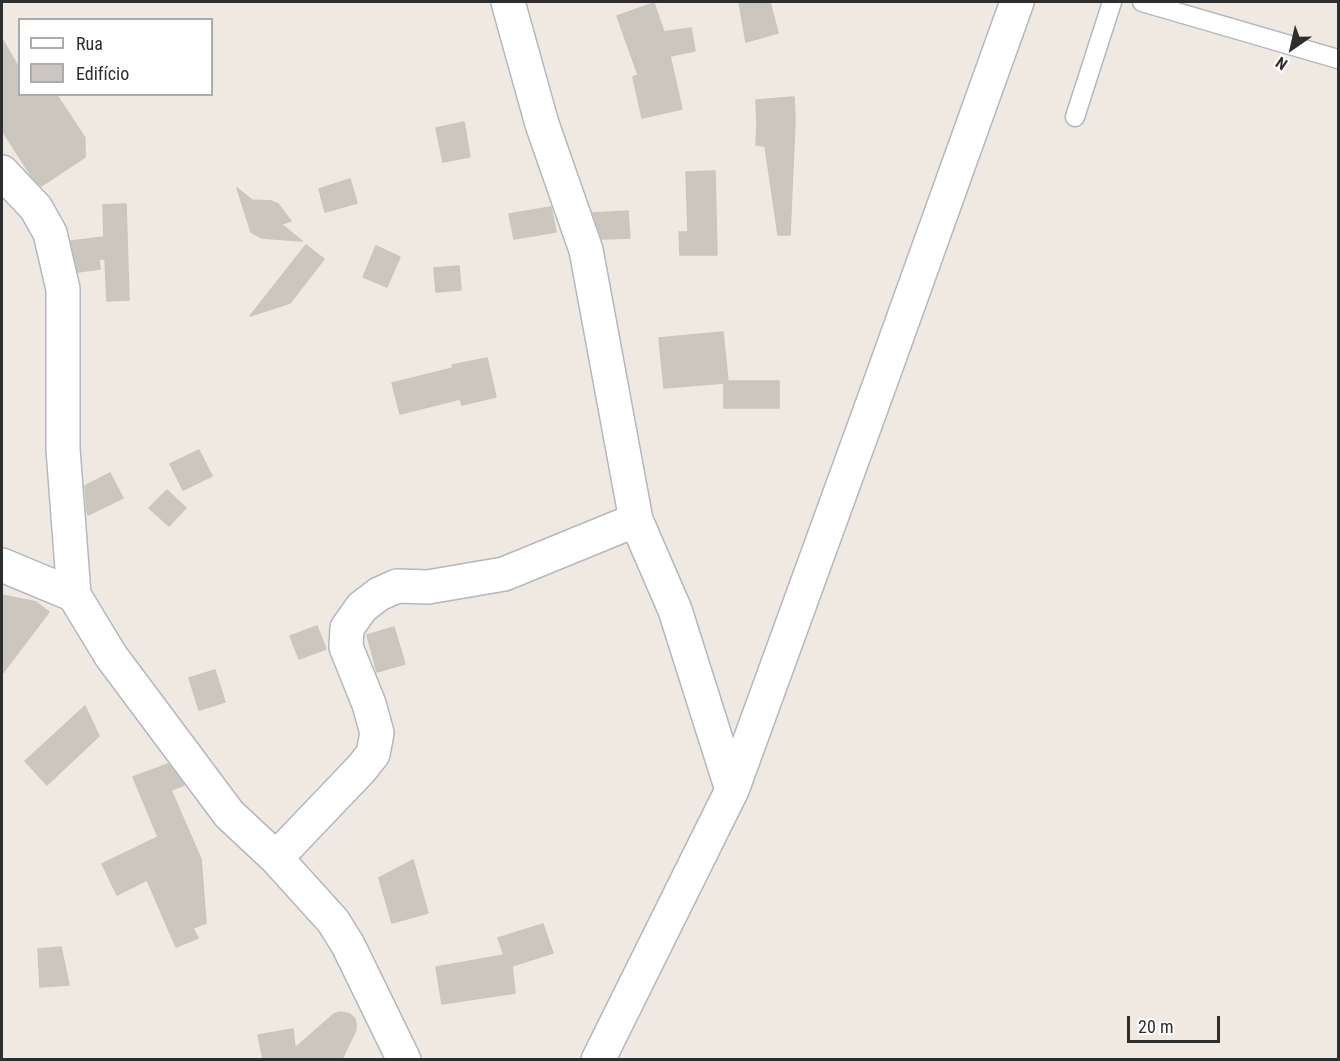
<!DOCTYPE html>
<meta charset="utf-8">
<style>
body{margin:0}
#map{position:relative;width:1340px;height:1061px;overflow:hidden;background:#efe9e1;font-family:"Roboto Condensed",sans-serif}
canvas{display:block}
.frame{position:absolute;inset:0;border:3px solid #2e2e2e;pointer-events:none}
.legend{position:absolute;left:18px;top:18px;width:195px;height:78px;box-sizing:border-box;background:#fff;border:2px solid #ababab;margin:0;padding:8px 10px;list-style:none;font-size:18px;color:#2e2e2e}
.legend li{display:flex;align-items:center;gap:12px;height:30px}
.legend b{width:30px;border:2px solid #ababab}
.north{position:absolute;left:1262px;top:18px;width:60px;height:60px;-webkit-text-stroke:4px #fff;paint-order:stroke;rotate:214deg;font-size:16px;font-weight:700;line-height:24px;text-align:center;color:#2e2e2e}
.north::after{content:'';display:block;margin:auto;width:21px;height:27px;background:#2e2e2e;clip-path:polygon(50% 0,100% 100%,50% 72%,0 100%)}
.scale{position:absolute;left:1127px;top:1016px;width:93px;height:27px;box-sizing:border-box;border:3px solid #2e2e2e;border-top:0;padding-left:8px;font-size:18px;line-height:21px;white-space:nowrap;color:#2e2e2e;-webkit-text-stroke:4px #fff;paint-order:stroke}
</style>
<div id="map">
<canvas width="1340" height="1061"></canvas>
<div class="frame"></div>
<ul class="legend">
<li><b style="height:8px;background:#fff"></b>Rua</li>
<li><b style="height:16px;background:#cbc7bf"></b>Edifício</li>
</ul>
<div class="north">N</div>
<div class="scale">20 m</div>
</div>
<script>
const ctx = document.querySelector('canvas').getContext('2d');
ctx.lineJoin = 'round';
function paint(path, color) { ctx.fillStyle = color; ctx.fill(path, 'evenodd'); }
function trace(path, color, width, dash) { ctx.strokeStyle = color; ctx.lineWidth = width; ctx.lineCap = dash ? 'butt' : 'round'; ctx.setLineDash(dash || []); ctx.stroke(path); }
const building = new Path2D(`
 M 739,2 L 770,2 L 778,33 L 746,42 Z
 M 654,3 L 664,32 L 691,28 L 695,51 L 670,56 L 682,109 L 642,118 L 633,77 L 638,75 L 617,16 Z
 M 2,39 L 20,70 L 20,94 L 56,94 L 85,138 L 85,157 L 41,186 L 32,177 L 2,130 Z
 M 794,97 L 795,120 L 790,235 L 778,235 L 765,146 L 756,145 L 757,124 L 756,100 Z
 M 464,122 L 470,157 L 443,162 L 436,128 Z
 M 715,171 L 717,255 L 680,255 L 679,232 L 688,232 L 686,172 Z
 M 350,179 L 357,203 L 325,212 L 319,189 Z
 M 237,188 L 252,200 L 271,201 L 278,204 L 291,221 L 281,224 L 302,241 L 262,238 L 251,232 Z
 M 126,204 L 129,300 L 107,301 L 105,259 L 99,259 L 100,269 L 78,272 L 71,241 L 104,237 L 103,205 Z
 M 551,207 L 556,232 L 514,239 L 509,214 Z
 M 628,211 L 630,238 L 602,239 L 593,213 Z
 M 306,245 L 324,259 L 290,303 L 250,316 Z
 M 376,246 L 400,257 L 387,287 L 363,277 Z
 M 459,266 L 461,290 L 436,292 L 434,268 Z
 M 723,332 L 728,381 L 779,381 L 779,408 L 724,408 L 724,383 L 664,388 L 659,338 Z
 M 487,358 L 496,397 L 462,405 L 460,399 L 400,414 L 392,383 L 453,368 L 452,365 Z
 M 199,450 L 212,476 L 183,490 L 170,464 Z
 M 110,473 L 123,498 L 88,515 L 87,512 L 85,486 Z
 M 167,490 L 186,508 L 169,526 L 149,508 Z
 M 2,595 L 36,602 L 49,612 L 2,674 Z
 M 317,626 L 326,649 L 299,659 L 290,636 Z
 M 394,627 L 405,664 L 377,672 L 367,635 Z
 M 215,670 L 225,702 L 199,710 L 189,678 Z
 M 85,706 L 99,736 L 47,785 L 25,761 Z
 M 168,764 L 184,785 L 171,790 L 201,859 L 206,923 L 193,928 L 198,938 L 176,947 L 147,880 L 117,895 L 102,864 L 158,837 L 133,777 Z
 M 413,860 L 428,913 L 392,923 L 379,878 Z
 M 543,924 L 553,953 L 512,966 L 515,993 L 442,1004 L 436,967 L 504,955 L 498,938 Z
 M 61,947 L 69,985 L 40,987 L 38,949 Z
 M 340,1012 L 350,1014 L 355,1019 L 356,1024 L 356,1030 L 342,1059 L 263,1059 L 258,1035 L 293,1029 L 295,1048 L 334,1014 Z`);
const service = new Path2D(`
 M 1142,2 L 1338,59
 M 1075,117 L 1112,2`);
const minor = new Path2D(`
 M 508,2 L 542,124 L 586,250 L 636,520 L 675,610 L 732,790
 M 2,172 L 36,208 L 50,233 L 63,289 L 63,449 L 74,595
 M 2,565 L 74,595 L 111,656 L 229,814 L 276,858 L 333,921 L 348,945 L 404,1060
 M 276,858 L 361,769 L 373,754 L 377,733 L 369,704 L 346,647 L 347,628 L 362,607 L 379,594 L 397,586 L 428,587 L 504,574 L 636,520
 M 598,1060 L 732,790 L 882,378 L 1017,2`);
paint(building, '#cbc7bf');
trace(building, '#cbc5ba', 1.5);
trace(service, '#b4b7c1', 21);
trace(minor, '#b4b7c1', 36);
trace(service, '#fff', 18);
trace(minor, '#fff', 33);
</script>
